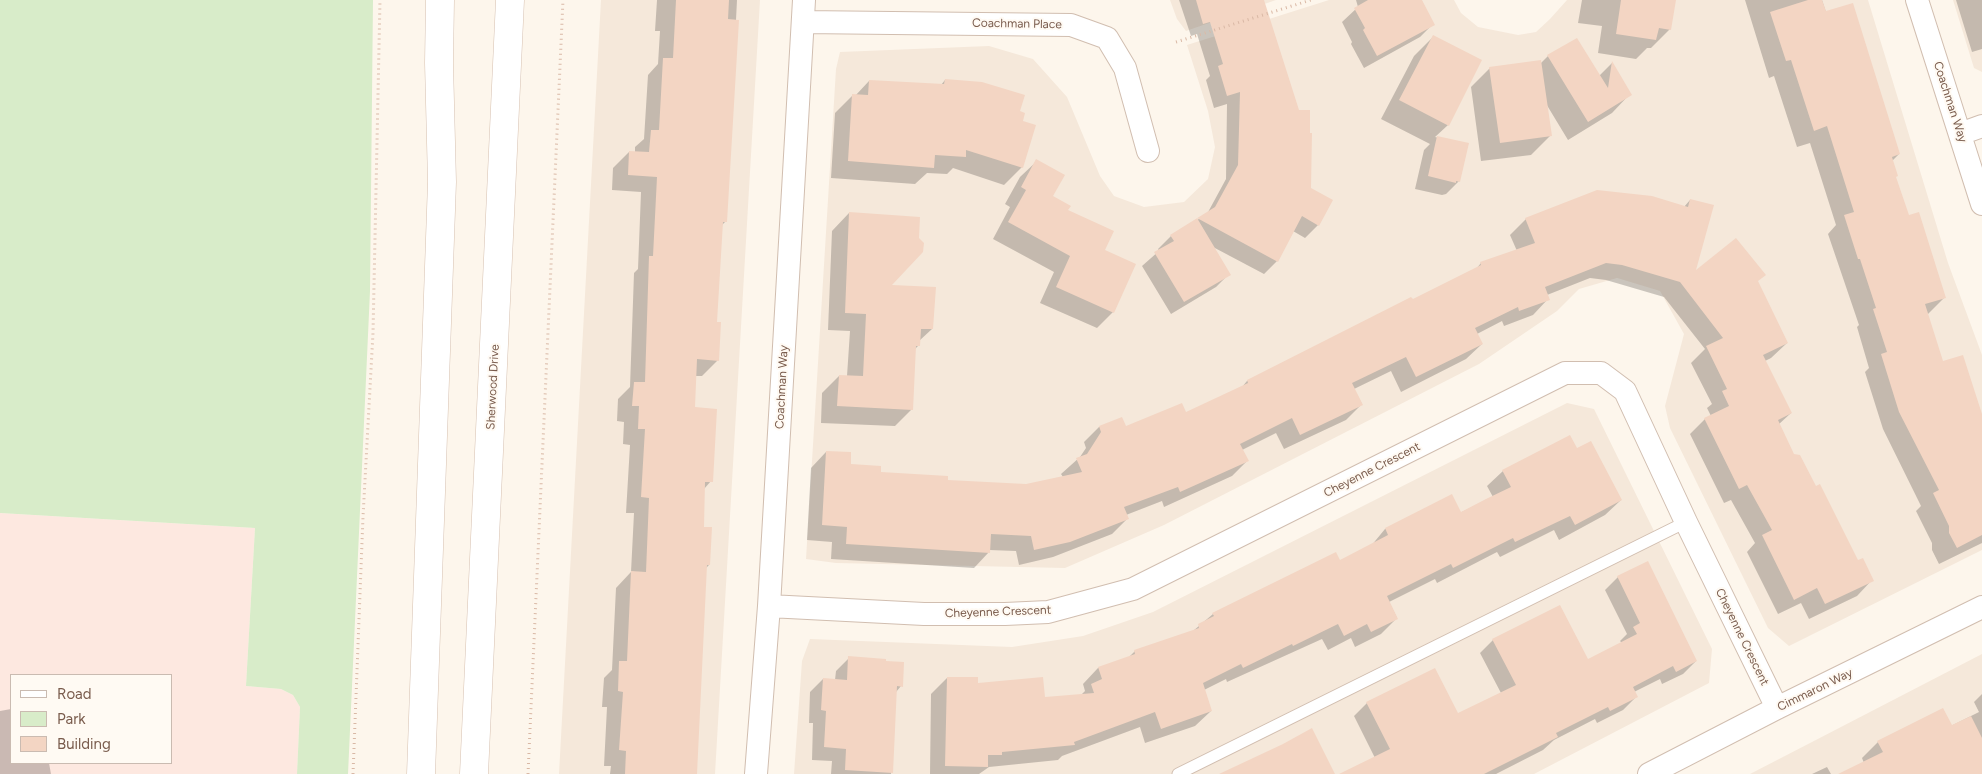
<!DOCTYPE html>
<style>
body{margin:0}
#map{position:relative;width:1982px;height:774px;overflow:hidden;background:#fdf6ec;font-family:Figtree,sans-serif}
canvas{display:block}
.legend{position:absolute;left:10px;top:674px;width:162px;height:90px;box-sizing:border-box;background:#fffaf3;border:1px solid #cabbb1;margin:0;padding:6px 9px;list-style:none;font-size:15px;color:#7a5c4d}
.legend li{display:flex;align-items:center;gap:10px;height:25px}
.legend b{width:25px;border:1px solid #cabbb1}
</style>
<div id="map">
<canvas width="1982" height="774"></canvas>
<ul class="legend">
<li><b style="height:6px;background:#fff"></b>Road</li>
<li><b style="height:14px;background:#d8ecc9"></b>Park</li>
<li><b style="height:14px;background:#f3d5c3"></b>Building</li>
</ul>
</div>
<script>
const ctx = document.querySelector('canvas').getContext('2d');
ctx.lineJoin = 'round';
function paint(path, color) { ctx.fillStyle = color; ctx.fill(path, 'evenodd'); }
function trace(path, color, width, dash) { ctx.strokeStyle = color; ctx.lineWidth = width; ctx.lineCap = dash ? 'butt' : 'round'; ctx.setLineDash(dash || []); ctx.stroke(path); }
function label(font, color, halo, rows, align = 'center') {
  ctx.font = font + ' Figtree,sans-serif'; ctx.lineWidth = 4; ctx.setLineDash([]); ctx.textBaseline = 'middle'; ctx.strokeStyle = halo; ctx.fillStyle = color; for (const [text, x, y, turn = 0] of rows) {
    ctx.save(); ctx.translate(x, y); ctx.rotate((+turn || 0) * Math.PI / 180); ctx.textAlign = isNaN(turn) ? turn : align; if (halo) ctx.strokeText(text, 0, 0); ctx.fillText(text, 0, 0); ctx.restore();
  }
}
const residential = new Path2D(`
 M 601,0 L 760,0 L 715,774 L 559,774 Z
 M 1170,0 L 1276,0 L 1186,31 L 1177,19 Z
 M 1329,0 L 1454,0 L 1461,13 L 1478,27 L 1518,35 L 1536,32 L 1550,19 L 1567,0 L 1868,0 L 1948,263 L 1982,355 L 1982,550 L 1789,646 L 1768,628 L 1670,428 L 1665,406 L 1684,334 L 1660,291 L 1617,278 L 1579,289 L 1557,311 L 1479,364 L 1164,525 L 1065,568 L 836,563 L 806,559 L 836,69 L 840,52 L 989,46 L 1033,59 L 1067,97 L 1100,176 L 1114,196 L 1144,207 L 1184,202 L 1208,179 L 1215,147 L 1208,111 L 1187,45 Z
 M 1953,0 L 1982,0 L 1982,72 L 1974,68 Z
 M 1567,403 L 1594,409 L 1712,649 L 1709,683 L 1534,774 L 794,774 L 802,661 L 810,639 L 1012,647 L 1083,636 L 1153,612 Z
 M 1982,654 L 1982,774 L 1750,774 L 1812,742 Z`);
const commercial = new Path2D(`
 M 0,513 L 255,528 L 246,686 L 281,689 L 293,695 L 300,707 L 297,774 L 0,774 ZM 11,675 L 171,675 L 171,763 L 11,763 Z`);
const green = new Path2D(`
 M 0,0 L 373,0 L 370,291 L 348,774 L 297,774 L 300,707 L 293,695 L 281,689 L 246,686 L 255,528 L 0,513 Z`);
const shadow = new Path2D(`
 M 657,0 L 737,0 L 726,221 L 721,226 L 716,323 L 718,360 L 702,376 L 695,376 L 694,409 L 711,481 L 704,489 L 703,528 L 709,565 L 706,568 L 695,774 L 610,774 L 611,766 L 604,766 L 607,707 L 602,707 L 604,678 L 612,670 L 616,588 L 631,572 L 634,513 L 626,513 L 630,445 L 623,444 L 624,422 L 617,421 L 618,399 L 630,387 L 634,273 L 638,269 L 641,192 L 612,190 L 613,168 L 629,152 L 635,153 L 635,147 L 644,139 L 648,75 L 658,64 L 660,31 L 655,31 Z
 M 1179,0 L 1260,0 L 1318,225 L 1305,238 L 1293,231 L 1277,261 L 1264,274 L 1213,247 L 1229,274 L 1216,287 L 1171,314 L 1142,266 L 1159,251 L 1158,249 L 1171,236 L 1207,214 L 1226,179 L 1227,104 L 1214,108 L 1206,80 L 1210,76 L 1197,34 L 1191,36 Z
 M 1356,0 L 1420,0 L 1433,24 L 1420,37 L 1364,68 L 1351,44 L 1352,42 L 1342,22 L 1358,7 Z
 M 1582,0 L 1675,0 L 1670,29 L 1651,48 L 1647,48 L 1636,59 L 1598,53 L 1602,26 L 1578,23 Z
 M 1745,0 L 1822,0 L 1826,12 L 1899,154 L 1892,161 L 1895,178 L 1908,217 L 1945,297 L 1927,315 L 1942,363 L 1982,419 L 1982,543 L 1939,564 L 1932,550 L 1932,543 L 1916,511 L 1921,506 L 1883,429 L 1865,372 L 1869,368 L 1857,327 L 1859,325 L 1828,234 L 1836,225 L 1810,143 L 1797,147 L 1774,76 L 1769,78 Z
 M 1956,0 L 1982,0 L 1982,49 L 1972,52 Z
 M 1433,37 L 1448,125 L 1435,137 L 1467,144 L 1459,181 L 1446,194 L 1442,195 L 1415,189 L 1424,150 L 1430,144 L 1381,119 L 1414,56 Z
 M 1548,56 L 1599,76 L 1612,63 L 1630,94 L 1612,113 L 1568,140 L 1545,102 L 1550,136 L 1531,155 L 1481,161 L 1471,87 L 1490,68 L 1540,64 Z
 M 945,80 L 1018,112 L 1021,122 L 1022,167 L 1004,185 L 953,168 L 947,174 L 927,173 L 915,184 L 831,178 L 835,113 L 852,96 L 855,96 L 869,81 L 941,85 Z
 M 1037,161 L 1051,196 L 1067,211 L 1113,312 L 1097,328 L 1040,303 L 1054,272 L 993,239 L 1010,207 L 1005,204 L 1020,177 Z
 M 1690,200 L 1693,273 L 1757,282 L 1787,343 L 1771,358 L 1765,361 L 1791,413 L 1778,425 L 1793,455 L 1857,562 L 1872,580 L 1857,596 L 1809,619 L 1801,603 L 1778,614 L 1747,552 L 1755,543 L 1731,500 L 1724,503 L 1690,434 L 1705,419 L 1711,416 L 1707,408 L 1712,404 L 1691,363 L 1705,349 L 1664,297 L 1606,280 L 1590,278 L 1547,295 L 1548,299 L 1533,315 L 1504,326 L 1502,321 L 1477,334 L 1482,344 L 1466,359 L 1401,392 L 1391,371 L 1354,389 L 1362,404 L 1346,420 L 1284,449 L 1276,433 L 1242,450 L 1247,461 L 1232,476 L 1164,507 L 1162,501 L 1126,515 L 1127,519 L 1112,534 L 1053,557 L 1019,565 L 1016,551 L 989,550 L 989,552 L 974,568 L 831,559 L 832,542 L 807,540 L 811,468 L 826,452 L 849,466 L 880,473 L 946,481 L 1026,486 L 1063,477 L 1061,474 L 1080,457 L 1086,448 L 1084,442 L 1099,427 L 1125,428 L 1185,414 L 1242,387 L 1247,381 L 1411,298 L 1412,301 L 1476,269 L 1481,263 L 1517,251 L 1510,235 L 1526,219 L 1684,207 Z
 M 849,213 L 889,286 L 932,329 L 919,341 L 919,345 L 915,349 L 912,409 L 895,426 L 821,423 L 822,393 L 839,376 L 847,376 L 850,331 L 828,330 L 832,231 Z
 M 1577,450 L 1621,500 L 1605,515 L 1559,540 L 1554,530 L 1500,557 L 1497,552 L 1437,583 L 1435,579 L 1389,602 L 1397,618 L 1381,634 L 1355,647 L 1351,638 L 1328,650 L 1322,639 L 1227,682 L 1226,679 L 1204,690 L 1211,711 L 1195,726 L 1145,743 L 1140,727 L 1062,756 L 1058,760 L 989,767 L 979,774 L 930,774 L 931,694 L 947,678 L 1043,699 L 1081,695 L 1085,691 L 1083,684 L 1098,668 L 1128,658 L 1135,651 L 1193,631 L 1213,614 L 1340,561 L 1371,546 L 1385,529 L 1460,513 L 1493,497 L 1487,486 L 1503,471 Z
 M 1618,577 L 1696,661 L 1683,674 L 1662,684 L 1660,679 L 1634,692 L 1636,697 L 1623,710 L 1597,723 L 1595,719 L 1554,740 L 1543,750 L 1496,774 L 1342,774 L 1375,758 L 1354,716 L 1367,703 L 1457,715 L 1501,693 L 1480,653 L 1493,640 L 1588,660 L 1622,643 L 1620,641 L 1627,634 L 1605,590 Z
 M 849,658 L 901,686 L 896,692 L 891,774 L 831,774 L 832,761 L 812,760 L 813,723 L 809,723 L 810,692 L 823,679 L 835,680 L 836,671 Z
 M 1982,694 L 1982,774 L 1841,774 L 1864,763 L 1862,758 L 1878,742 L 1951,726 L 1979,712 L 1974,702 Z
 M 11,709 L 11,763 L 49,763 L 51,774 L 0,774 L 0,711 Z
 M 1827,767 L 1831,774 L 1812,774 Z`);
const building = new Path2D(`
 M 676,0 L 729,0 L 728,19 L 739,20 L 727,222 L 723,222 L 717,322 L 721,322 L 719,361 L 697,359 L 695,407 L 717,409 L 713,482 L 705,482 L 704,527 L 712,527 L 710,565 L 707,565 L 697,774 L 625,774 L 626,751 L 619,750 L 623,692 L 618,691 L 619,661 L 627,661 L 631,571 L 646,572 L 649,498 L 641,497 L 645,429 L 638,429 L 639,406 L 632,406 L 634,382 L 645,382 L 649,256 L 653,256 L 657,177 L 628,175 L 629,151 L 649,152 L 651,130 L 659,130 L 663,58 L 673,58 Z
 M 1196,0 L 1264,0 L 1299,110 L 1310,110 L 1310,133 L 1312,133 L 1311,188 L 1333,200 L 1319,226 L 1302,216 L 1278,262 L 1197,218 L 1231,275 L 1184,302 L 1154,252 L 1174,241 L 1170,235 L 1215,207 L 1238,165 L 1240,92 L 1227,96 L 1218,66 L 1223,64 L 1210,22 L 1203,24 Z
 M 1368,0 L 1422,0 L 1435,25 L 1377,56 L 1363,30 L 1365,28 L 1354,8 Z
 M 1621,0 L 1676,0 L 1671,30 L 1659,28 L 1656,40 L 1616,34 Z
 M 1808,0 L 1822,0 L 1826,11 L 1853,3 L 1900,154 L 1892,157 L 1898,176 L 1896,177 L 1909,215 L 1919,212 L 1946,298 L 1925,304 L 1943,361 L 1963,355 L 1982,414 L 1982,535 L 1957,548 L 1949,533 L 1949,526 L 1933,493 L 1939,490 L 1899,412 L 1881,354 L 1887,352 L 1873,309 L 1876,308 L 1860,259 L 1858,259 L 1844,215 L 1854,212 L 1827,126 L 1814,131 L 1791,60 L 1786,61 L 1770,12 Z
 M 1433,35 L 1482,60 L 1449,126 L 1399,100 Z
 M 1577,38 L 1608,88 L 1612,61 L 1632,95 L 1588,122 L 1547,55 Z
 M 1541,60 L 1552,136 L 1500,143 L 1489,67 Z
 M 945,79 L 982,82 L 1025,95 L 1020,111 L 1025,113 L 1023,121 L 1036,125 L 1023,168 L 966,150 L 966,157 L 935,155 L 934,168 L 848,161 L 852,94 L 868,95 L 869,80 L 944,84 Z
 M 1437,136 L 1469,143 L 1460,182 L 1456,181 L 1456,183 L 1428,176 Z
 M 1036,159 L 1065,175 L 1053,196 L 1071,206 L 1068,210 L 1114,231 L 1105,250 L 1136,264 L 1114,313 L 1056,287 L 1070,256 L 1008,222 L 1026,190 L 1021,187 Z
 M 1597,190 L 1652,196 L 1688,207 L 1690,199 L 1714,205 L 1696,270 L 1736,238 L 1766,275 L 1758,281 L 1788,343 L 1763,355 L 1792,413 L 1778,420 L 1794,454 L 1800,455 L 1816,486 L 1820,484 L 1858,560 L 1863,558 L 1874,581 L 1825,604 L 1817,588 L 1794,600 L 1762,535 L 1772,530 L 1747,485 L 1739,489 L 1704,418 L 1729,406 L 1722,391 L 1727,389 L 1706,346 L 1723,338 L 1680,282 L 1622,265 L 1606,263 L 1545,287 L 1550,300 L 1519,311 L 1518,307 L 1475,328 L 1483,344 L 1416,377 L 1406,357 L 1352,383 L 1363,405 L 1300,435 L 1292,418 L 1240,444 L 1249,461 L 1180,492 L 1178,487 L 1124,507 L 1129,519 L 1070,542 L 1034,550 L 1031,536 L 991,534 L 990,553 L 846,544 L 847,527 L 822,525 L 826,451 L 851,452 L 851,464 L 881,466 L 881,472 L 948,476 L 948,480 L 1026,484 L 1082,472 L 1076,458 L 1087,454 L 1101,432 L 1099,426 L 1122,417 L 1126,426 L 1182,403 L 1186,412 L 1248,383 L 1247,380 L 1411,297 L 1413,299 L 1481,265 L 1480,262 L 1535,243 L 1525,218 Z
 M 849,212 L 920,217 L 919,238 L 924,243 L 923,252 L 892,285 L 936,287 L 933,329 L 921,329 L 920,346 L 916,346 L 913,410 L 837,406 L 839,375 L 863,376 L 866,314 L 845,313 Z
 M 1570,435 L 1577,448 L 1591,441 L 1622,500 L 1575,525 L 1570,516 L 1515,542 L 1513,538 L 1453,568 L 1451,564 L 1387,596 L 1398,619 L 1371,632 L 1367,624 L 1344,636 L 1338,624 L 1293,646 L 1292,644 L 1243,668 L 1241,664 L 1203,683 L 1212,711 L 1161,729 L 1155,712 L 1074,742 L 1075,745 L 1002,752 L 1002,755 L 988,755 L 988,767 L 945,766 L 947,677 L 978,677 L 978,683 L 1043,677 L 1045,697 L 1094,693 L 1091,684 L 1102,679 L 1098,667 L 1135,654 L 1134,650 L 1199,628 L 1198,624 L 1214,616 L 1212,613 L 1336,552 L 1340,560 L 1388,535 L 1385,528 L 1452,494 L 1461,512 L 1486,499 L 1511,487 L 1502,470 Z
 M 1648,561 L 1697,661 L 1676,672 L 1673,666 L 1633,687 L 1638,697 L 1610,711 L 1608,707 L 1556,733 L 1558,737 L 1484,774 L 1339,774 L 1390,749 L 1366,702 L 1435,668 L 1458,713 L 1516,685 L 1492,639 L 1560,605 L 1588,659 L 1637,634 L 1633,627 L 1640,623 L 1617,576 Z
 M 848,656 L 886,659 L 886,661 L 904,662 L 903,687 L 897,686 L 893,773 L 845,770 L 846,749 L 824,747 L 826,711 L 821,710 L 823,678 L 847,680 Z
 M 1943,708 L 1952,725 L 1971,716 L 1982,738 L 1982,774 L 1838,774 L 1883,752 L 1877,741 Z
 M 1312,728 L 1335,774 L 1219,774 L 1283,744 Z`);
const path = new Path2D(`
 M 1176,42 L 1311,0
 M 353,774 L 363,517 L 373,333 L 380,0
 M 528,774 L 563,0`);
const service = new Path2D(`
 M 1178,774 L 1686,522`);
const minor = new Path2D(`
 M 1917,0 L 1982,204
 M 803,22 L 1071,25 L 1107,38 L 1125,68 L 1148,151
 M 1960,134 L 1982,126
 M 769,606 L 924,614 L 1005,614 L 1048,612 L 1133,589 L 1565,373 L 1601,373 L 1625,391 L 1686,522 L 1777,708
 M 756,774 L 769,606 L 804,0
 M 1649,774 L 1777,708 L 1982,607`);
const secondary = new Path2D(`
 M 421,774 L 442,182 L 439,63 L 440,0
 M 474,774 L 510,0`);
const streetNames = [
 ["Coachman Place",1017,24,1],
 ["Coachman Way",1950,102,72],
 ["Sherwood Drive",493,387,-87],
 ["Coachman Way",782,387,-87],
 ["Cheyenne Crescent",1372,470,-27],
 ["Cheyenne Crescent",998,612,-2],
 ["Cheyenne Crescent",1742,637,64],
 ["Cimmaron Way",1815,690,-26]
];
paint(residential, '#f5e8da');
paint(commercial, '#fde8e0');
paint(green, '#d8ecc9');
paint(shadow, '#0003');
paint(building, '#f3d5c3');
trace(service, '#d1beb0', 13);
trace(minor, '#d1beb0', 24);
trace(secondary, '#d6c0b0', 29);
trace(path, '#d9b8a5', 3, [1, 4]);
trace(service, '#fff', 11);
trace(minor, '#fff', 22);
trace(secondary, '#fff', 28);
label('12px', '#7a5c4d', '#fffaf3', streetNames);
</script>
